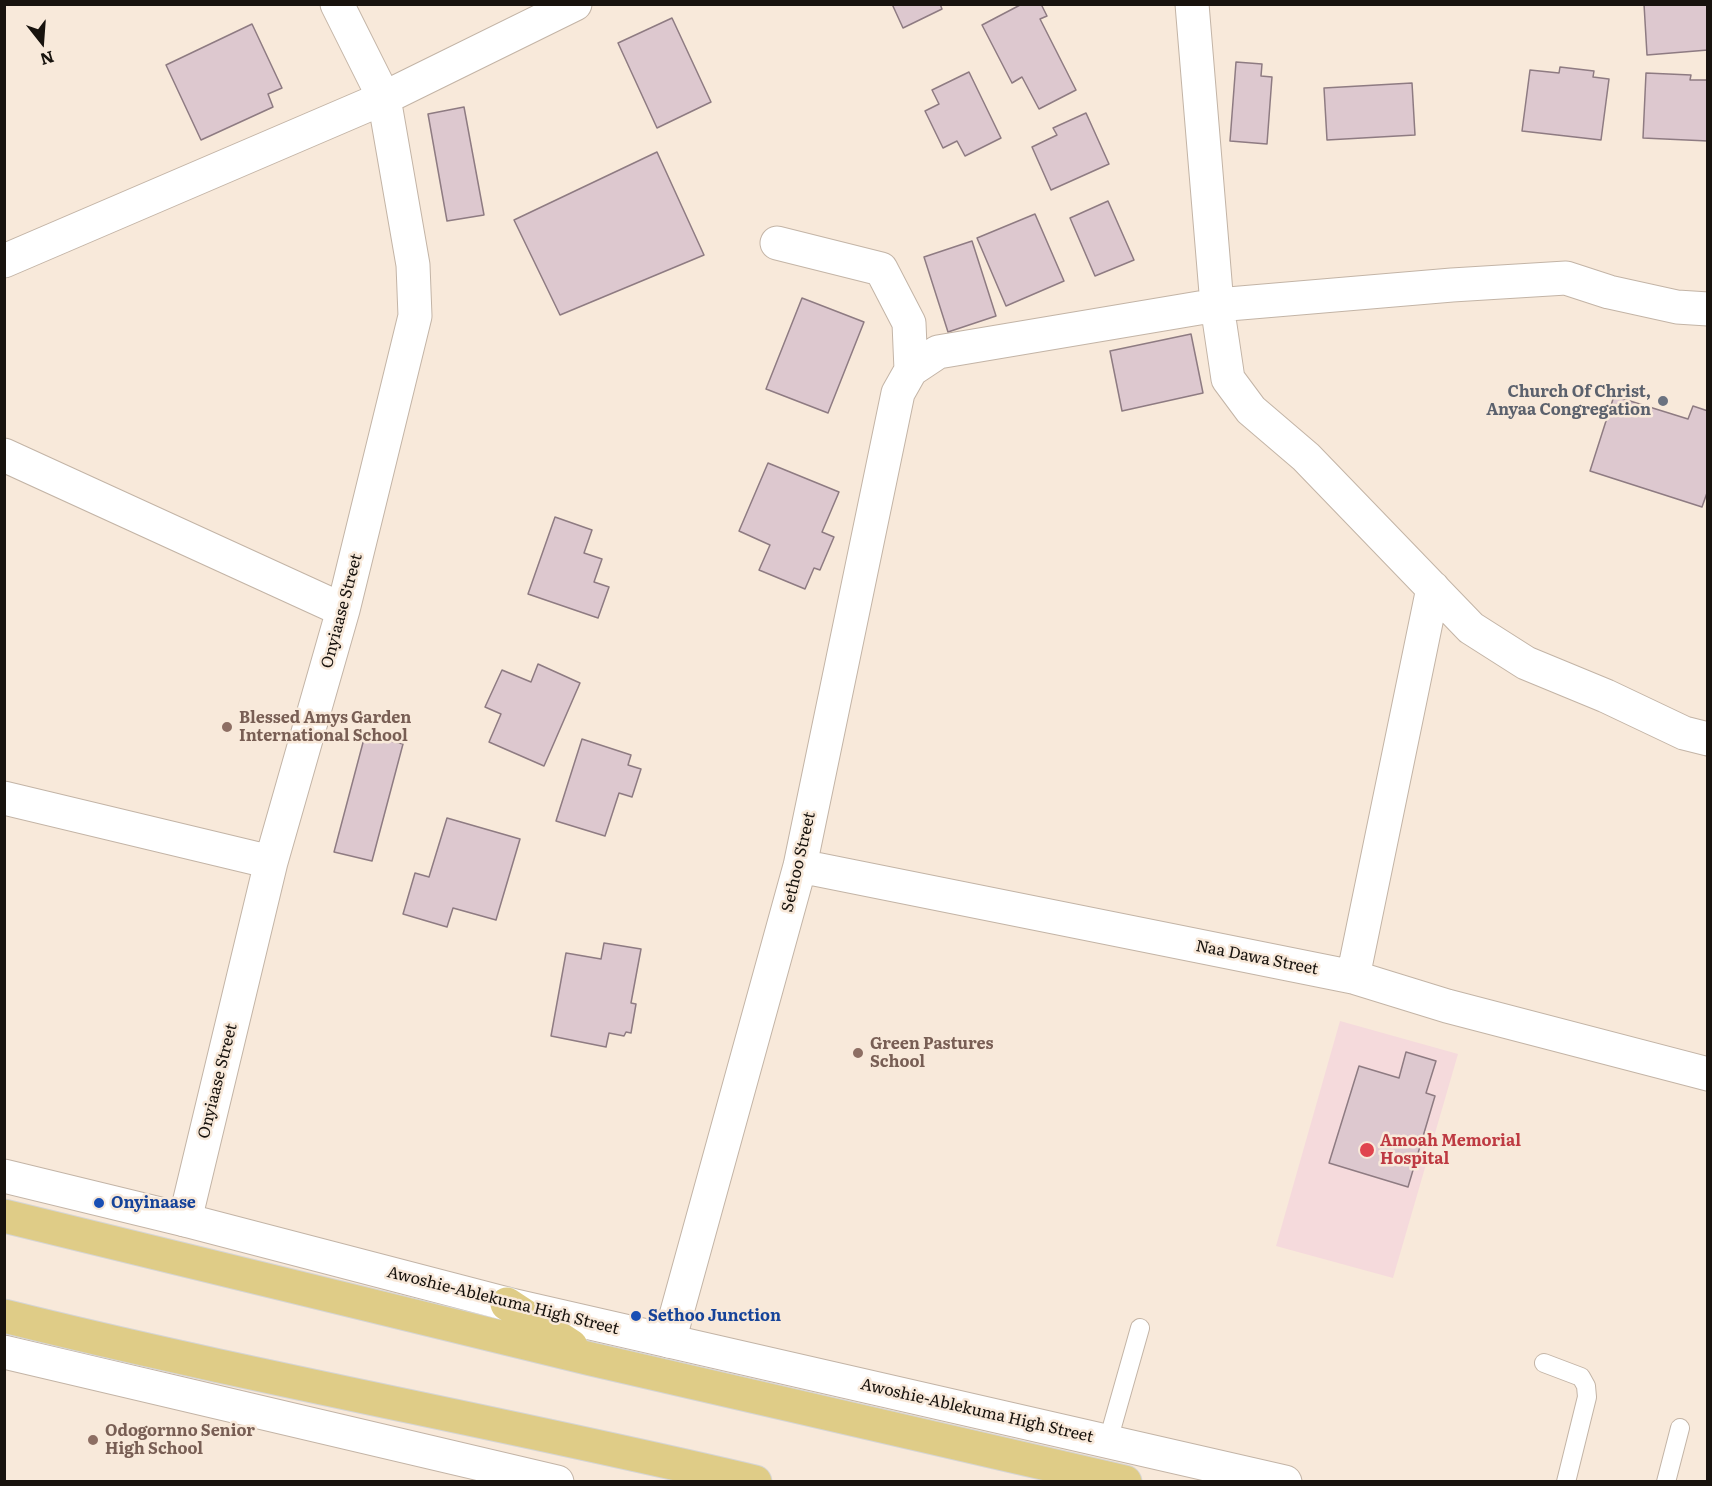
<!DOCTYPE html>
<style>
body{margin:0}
#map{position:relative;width:1712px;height:1486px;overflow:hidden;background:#f8e9da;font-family:Literata,serif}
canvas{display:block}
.frame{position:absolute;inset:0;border:6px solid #18130e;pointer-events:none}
.north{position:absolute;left:12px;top:12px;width:60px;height:60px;-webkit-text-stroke:4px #f8e9da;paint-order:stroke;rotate:163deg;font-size:16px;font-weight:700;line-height:24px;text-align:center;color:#18130e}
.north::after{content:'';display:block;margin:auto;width:21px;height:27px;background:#18130e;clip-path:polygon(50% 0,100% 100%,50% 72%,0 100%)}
</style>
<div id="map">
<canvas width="1712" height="1486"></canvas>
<div class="frame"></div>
<div class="north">N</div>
</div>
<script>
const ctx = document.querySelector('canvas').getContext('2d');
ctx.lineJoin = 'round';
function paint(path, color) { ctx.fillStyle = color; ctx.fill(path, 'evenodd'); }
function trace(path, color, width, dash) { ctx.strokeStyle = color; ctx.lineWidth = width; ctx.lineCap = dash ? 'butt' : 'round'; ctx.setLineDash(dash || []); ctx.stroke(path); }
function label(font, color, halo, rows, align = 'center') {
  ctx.font = font + ' Literata,serif'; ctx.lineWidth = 5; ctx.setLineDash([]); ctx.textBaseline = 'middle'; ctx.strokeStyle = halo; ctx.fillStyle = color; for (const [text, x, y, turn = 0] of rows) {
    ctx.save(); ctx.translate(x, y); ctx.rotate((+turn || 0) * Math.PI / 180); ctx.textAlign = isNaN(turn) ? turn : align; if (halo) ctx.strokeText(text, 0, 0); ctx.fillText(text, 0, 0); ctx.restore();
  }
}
const medical = new Path2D(`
 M 1340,1021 L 1458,1054 L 1393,1278 L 1276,1246 Z`);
const building = new Path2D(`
 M 892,4 L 940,4 L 942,9 L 903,28 Z
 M 1022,4 L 1041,4 L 1047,16 L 1040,19 L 1076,90 L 1039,109 L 1022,77 L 1012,83 L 982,25 Z
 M 1644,4 L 1708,4 L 1708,50 L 1647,55 Z
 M 672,18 L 711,102 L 657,128 L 618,43 Z
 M 252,24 L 282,88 L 268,94 L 273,107 L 201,140 L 166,65 Z
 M 1236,62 L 1262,64 L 1261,76 L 1272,77 L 1267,144 L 1230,141 Z
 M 1560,67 L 1594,71 L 1593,77 L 1609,79 L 1601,140 L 1522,131 L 1530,70 L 1559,73 Z
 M 969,72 L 1001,138 L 965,156 L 957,141 L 943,148 L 925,111 L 939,104 L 932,90 Z
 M 1646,73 L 1691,75 L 1690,80 L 1708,80 L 1708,141 L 1643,138 Z
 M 1412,83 L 1415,135 L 1327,140 L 1324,88 Z
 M 464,107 L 484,215 L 447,221 L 428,114 Z
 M 1086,113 L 1109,164 L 1051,190 L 1032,147 L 1057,135 L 1053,128 Z
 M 657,152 L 704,255 L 560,315 L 514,220 Z
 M 1108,201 L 1134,260 L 1095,276 L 1070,218 Z
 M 1035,214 L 1064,281 L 1006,306 L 977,238 Z
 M 972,241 L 996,316 L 948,332 L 924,257 Z
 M 802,298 L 864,322 L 828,413 L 766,389 Z
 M 1191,334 L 1203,393 L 1122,411 L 1110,351 Z
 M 1614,396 L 1688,419 L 1693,406 L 1708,411 L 1708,490 L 1702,507 L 1590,471 Z
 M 768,463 L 839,492 L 822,532 L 834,537 L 820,570 L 814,568 L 805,589 L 759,570 L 770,545 L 739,531 Z
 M 555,517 L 592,530 L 584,553 L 602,559 L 594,582 L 609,587 L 598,618 L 528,594 Z
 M 538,664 L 580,683 L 544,766 L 489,742 L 501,714 L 485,707 L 502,670 L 531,682 Z
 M 365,735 L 403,744 L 372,861 L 334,852 Z
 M 582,739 L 631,755 L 628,765 L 641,769 L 632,797 L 619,793 L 605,836 L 556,821 Z
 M 447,818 L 520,839 L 496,920 L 453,908 L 447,927 L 403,914 L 415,873 L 429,877 Z
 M 604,943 L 641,949 L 631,1003 L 636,1004 L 631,1033 L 626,1032 L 624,1036 L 609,1033 L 606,1047 L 551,1036 L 566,953 L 601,959 Z
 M 1406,1052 L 1436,1061 L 1426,1093 L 1435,1096 L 1408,1187 L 1329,1163 L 1359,1066 L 1399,1078 Z`);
const service = new Path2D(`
 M 1544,1363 L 1581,1377 L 1586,1386 L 1587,1397 L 1566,1482
 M 1108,1441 L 1140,1328
 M 1666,1482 L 1680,1428`);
const minor = new Path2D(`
 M 1192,4 L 1217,305 L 1228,379 L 1251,410 L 1306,457 L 1471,628 L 1526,663 L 1606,696 L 1684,733 L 1708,739
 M 777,243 L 881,269 L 909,323 L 911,370
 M 4,261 L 384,98 L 575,4
 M 4,455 L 343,610
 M 4,798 L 271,862
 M 800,866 L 1353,977 L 1447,1006 L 1708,1074
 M 1353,977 L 1433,588
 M 185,1220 L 271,862 L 343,610 L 415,316 L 413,265 L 384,98 L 337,4
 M 669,1341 L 800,866 L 898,393 L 911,370 L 938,352 L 1217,305 L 1452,285 L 1566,278 L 1609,292 L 1677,307 L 1708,309`);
const tertiary = new Path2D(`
 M 4,1176 L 185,1220 L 507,1304 L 1285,1482
 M 4,1352 L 557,1482`);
const primary = new Path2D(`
 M 4,1216 L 591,1359 L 1125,1482
 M 507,1304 L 571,1346
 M 4,1316 C 253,1378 506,1423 755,1482`);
const markers = [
 [1663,401,6,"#6b7280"],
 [227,727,6,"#8d6e63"],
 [858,1053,6,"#8d6e63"],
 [1367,1150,8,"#e0444e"],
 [99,1203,6,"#1a4fb4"],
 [636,1316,6,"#1a4fb4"],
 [93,1440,6,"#8d6e63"]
];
const worshipNames = [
 ["Church Of Christ,",1651,392],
 ["Anyaa Congregation",1651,410]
];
const streetNames = [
 ["Onyiaase Street",342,611,-75],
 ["Sethoo Street",799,862,-77],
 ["Naa Dawa Street",1257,958,11],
 ["Onyiaase Street",218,1081,-76],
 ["Awoshie-Ablekuma High Street",503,1301,14],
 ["Awoshie-Ablekuma High Street",977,1411,13]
];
const educationNames = [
 ["Blessed Amys Garden",239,718],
 ["International School",239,736],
 ["Green Pastures",870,1044],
 ["School",870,1062],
 ["Odogornno Senior",105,1431],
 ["High School",105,1449]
];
const healthNames = [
 ["Amoah Memorial",1380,1141],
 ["Hospital",1380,1159]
];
const transitNames = [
 ["Onyinaase",111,1203],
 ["Sethoo Junction",648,1316]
];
paint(medical, '#f5dadc');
paint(building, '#ddc8cf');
trace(building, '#8e7b82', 1.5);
trace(service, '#c3b4a6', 20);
trace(minor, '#c3b4a6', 35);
trace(tertiary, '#c3b4a6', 35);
trace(primary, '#d5d5d4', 35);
trace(service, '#fff', 18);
trace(minor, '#fff', 33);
trace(tertiary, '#fff', 33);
trace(primary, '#dfcc87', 33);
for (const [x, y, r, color] of markers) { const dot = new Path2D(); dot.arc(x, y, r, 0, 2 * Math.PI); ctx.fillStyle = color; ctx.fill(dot); trace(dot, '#f8e9da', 2); }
label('bold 16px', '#5b616d', '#f8e9da', worshipNames, 'right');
label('16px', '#18130e', '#f8e9da', streetNames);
label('bold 16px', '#785e54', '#f8e9da', educationNames, 'left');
label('bold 16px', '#be3a42', '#f8e9da', healthNames, 'left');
label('bold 16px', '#164399', '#f8e9da', transitNames, 'left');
</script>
